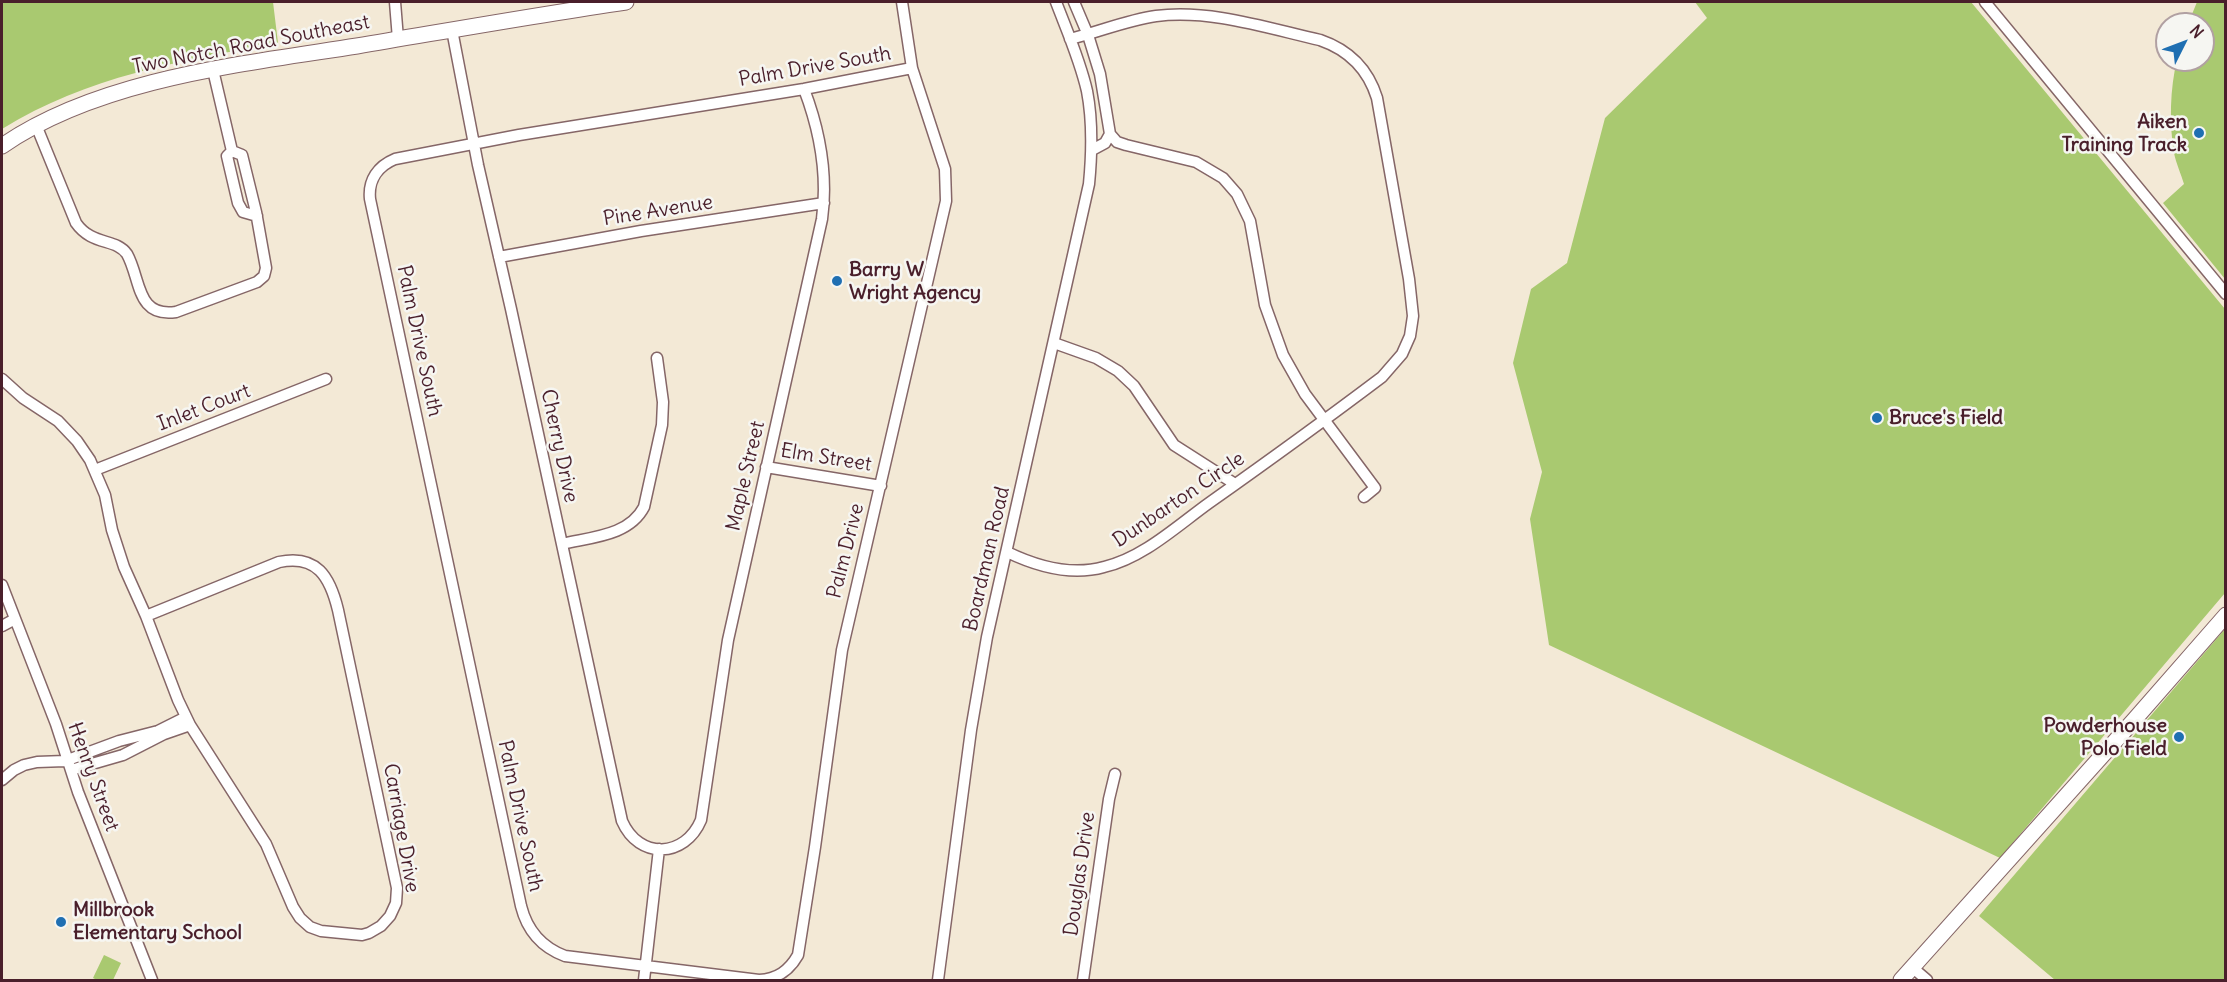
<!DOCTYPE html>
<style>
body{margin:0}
#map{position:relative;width:2227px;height:982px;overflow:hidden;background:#f3e9d6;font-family:Delius,sans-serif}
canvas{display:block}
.frame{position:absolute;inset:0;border:3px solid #4a1f2b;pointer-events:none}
.north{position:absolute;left:2155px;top:12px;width:60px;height:60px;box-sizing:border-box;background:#f6f6f2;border:2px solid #b1a0a2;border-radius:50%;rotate:48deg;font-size:16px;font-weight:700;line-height:24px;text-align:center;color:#4a1f2b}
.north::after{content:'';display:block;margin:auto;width:21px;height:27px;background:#1f6fb2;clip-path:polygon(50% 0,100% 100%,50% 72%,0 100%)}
</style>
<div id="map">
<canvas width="2227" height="982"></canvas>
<div class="frame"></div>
<div class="north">N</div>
</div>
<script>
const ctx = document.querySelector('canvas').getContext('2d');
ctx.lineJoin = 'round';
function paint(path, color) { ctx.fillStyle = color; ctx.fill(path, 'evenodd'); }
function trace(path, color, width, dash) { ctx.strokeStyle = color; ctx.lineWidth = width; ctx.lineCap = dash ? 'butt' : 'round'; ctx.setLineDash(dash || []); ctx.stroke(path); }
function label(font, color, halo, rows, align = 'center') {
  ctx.font = font + ' Delius,sans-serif'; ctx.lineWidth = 5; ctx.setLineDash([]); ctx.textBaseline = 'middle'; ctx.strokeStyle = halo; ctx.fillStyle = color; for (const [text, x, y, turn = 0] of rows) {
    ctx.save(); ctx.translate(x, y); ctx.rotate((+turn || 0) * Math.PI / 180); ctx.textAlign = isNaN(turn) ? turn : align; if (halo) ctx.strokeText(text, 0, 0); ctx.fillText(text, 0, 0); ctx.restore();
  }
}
const green = new Path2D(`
 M 2,2 L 273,2 L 278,43 C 180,61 88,76 2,129 Z
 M 1695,2 L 1971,2 L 2225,309 L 2225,593 L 2000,858 L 1549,645 L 1530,519 L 1542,472 L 1513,363 L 1531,289 L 1567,263 L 1605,118 L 1707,18 Z
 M 2197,2 L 2225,2 L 2225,279 L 2163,203 L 2184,184 C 2181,174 2176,163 2174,153 C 2169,124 2170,88 2177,60 L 2203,60 L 2203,24 L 2188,24 Z
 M 2225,629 L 2225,980 L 2055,980 L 1979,916 Z
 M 104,955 L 121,963 L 113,980 L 97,980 L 93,978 Z`);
const street = new Path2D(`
 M 395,2 L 398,39
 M 902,2 L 912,68 L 945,169 L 946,201 L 842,650 L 815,847 L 798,955 C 789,971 777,979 759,980 L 565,956 C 541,947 527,930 521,906 L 370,199 C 368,180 378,166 395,159 L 519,135 L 804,89 L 912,68
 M 1074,2 L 1088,35 L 1100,74 L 1110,134 L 1105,143 L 1092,150
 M 1985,2 L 2226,294
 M 452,30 L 478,165 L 511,309 L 622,821 C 639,860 685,858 701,820 L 728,640 L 822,219 C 828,174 820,131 804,89
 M 36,125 L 76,223 C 92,246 116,238 127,254 C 141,279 136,318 176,312 L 257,282 L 264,276 L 266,268 L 256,212 L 242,155 L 232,151 L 213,70
 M 1110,134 L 1117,142 L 1126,145 L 1196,162 L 1223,178 L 1237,194 L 1250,221 L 1265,305 L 1283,355 L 1305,394 L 1375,488 L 1364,497
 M 232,151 L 227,156 L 238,203 L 243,212 L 257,216
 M 499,257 L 641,231 L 824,203
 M 1054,343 L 1096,358 L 1118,371 L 1134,386 L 1174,445 L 1235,484
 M 2,379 L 23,398 L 58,421 L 77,441 L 90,460 L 105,495 L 112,530 L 124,567 L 146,616 L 178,700 L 190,725 L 266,844 L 293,907 L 300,918 L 310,927 L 321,931 L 362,935 L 369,933 L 381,926 L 390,916 L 396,903 L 397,888 L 338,610 C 330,577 317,554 279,562 L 146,616
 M 766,467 L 881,486
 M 95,470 L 326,379
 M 562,544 C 591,537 629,536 644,507 L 662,425 L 663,402 L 657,358
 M 1007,552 C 1036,566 1072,576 1104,567 C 1143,558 1177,526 1209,503 C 1267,462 1325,420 1382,377 L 1402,354 L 1410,336 L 1413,316 L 1409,279 L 1377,98 C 1368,69 1349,50 1320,40 C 1267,28 1210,9 1156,16 C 1127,20 1099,32 1070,39
 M 2,585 L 56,724 L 78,792 L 152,980
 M 2,626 L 15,619
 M 71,770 L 123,755 L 164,734 L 190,725
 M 2,780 L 14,770 L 24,765 L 37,762 L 65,761 L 119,741 L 158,731 L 186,717
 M 1913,968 L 1927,980
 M 644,980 L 659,849
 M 938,980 L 971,730 L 987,637 L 1089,184 C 1092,153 1093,122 1087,91 C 1080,60 1067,31 1056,2
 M 1083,980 L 1109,799 L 1115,774`);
const secondary = new Path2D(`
 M 2,146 C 99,79 242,64 357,46 C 447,31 536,15 626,2
 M 1901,980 L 2135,719 L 2226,615`);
const markers = [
 [2199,133,6,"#1f6fb2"],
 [837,281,6,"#1f6fb2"],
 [1877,418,6,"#1f6fb2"],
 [2179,737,6,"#1f6fb2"],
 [61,922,6,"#1f6fb2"]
];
const streetNames = [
 ["Two Notch Road Southeast",251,45,-11],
 ["Palm Drive South",815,67,-10],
 ["Pine Avenue",658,211,-9],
 ["Palm Drive South",419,341,78],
 ["Inlet Court",204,408,-21],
 ["Cherry Drive",559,446,78],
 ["Elm Street",826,458,9],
 ["Maple Street",746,476,-77],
 ["Dunbarton Circle",1179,500,-34],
 ["Palm Drive",846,551,-76],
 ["Boardman Road",987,559,-77],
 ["Henry Street",93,777,70],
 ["Palm Drive South",520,816,78],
 ["Carriage Drive",401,828,80],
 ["Douglas Drive",1080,874,-82]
];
const poiNames = [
 ["Aiken",2187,122,"right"],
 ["Training Track",2187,145,"right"],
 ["Barry W",849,270],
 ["Wright Agency",849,293],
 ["Bruce's Field",1889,418],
 ["Powderhouse",2167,726,"right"],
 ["Polo Field",2167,749,"right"],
 ["Millbrook",73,910],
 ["Elementary School",73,933]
];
paint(green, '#a9c970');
trace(street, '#856667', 13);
trace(secondary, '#856667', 17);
trace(street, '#fff', 10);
trace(secondary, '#fff', 15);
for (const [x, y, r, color] of markers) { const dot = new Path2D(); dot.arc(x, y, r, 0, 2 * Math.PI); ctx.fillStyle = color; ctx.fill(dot); trace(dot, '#f6f6f2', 2); }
label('20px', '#4a1f2b', '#f6f6f2', streetNames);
label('bold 20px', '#4a1f2b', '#f6f6f2', poiNames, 'left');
</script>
